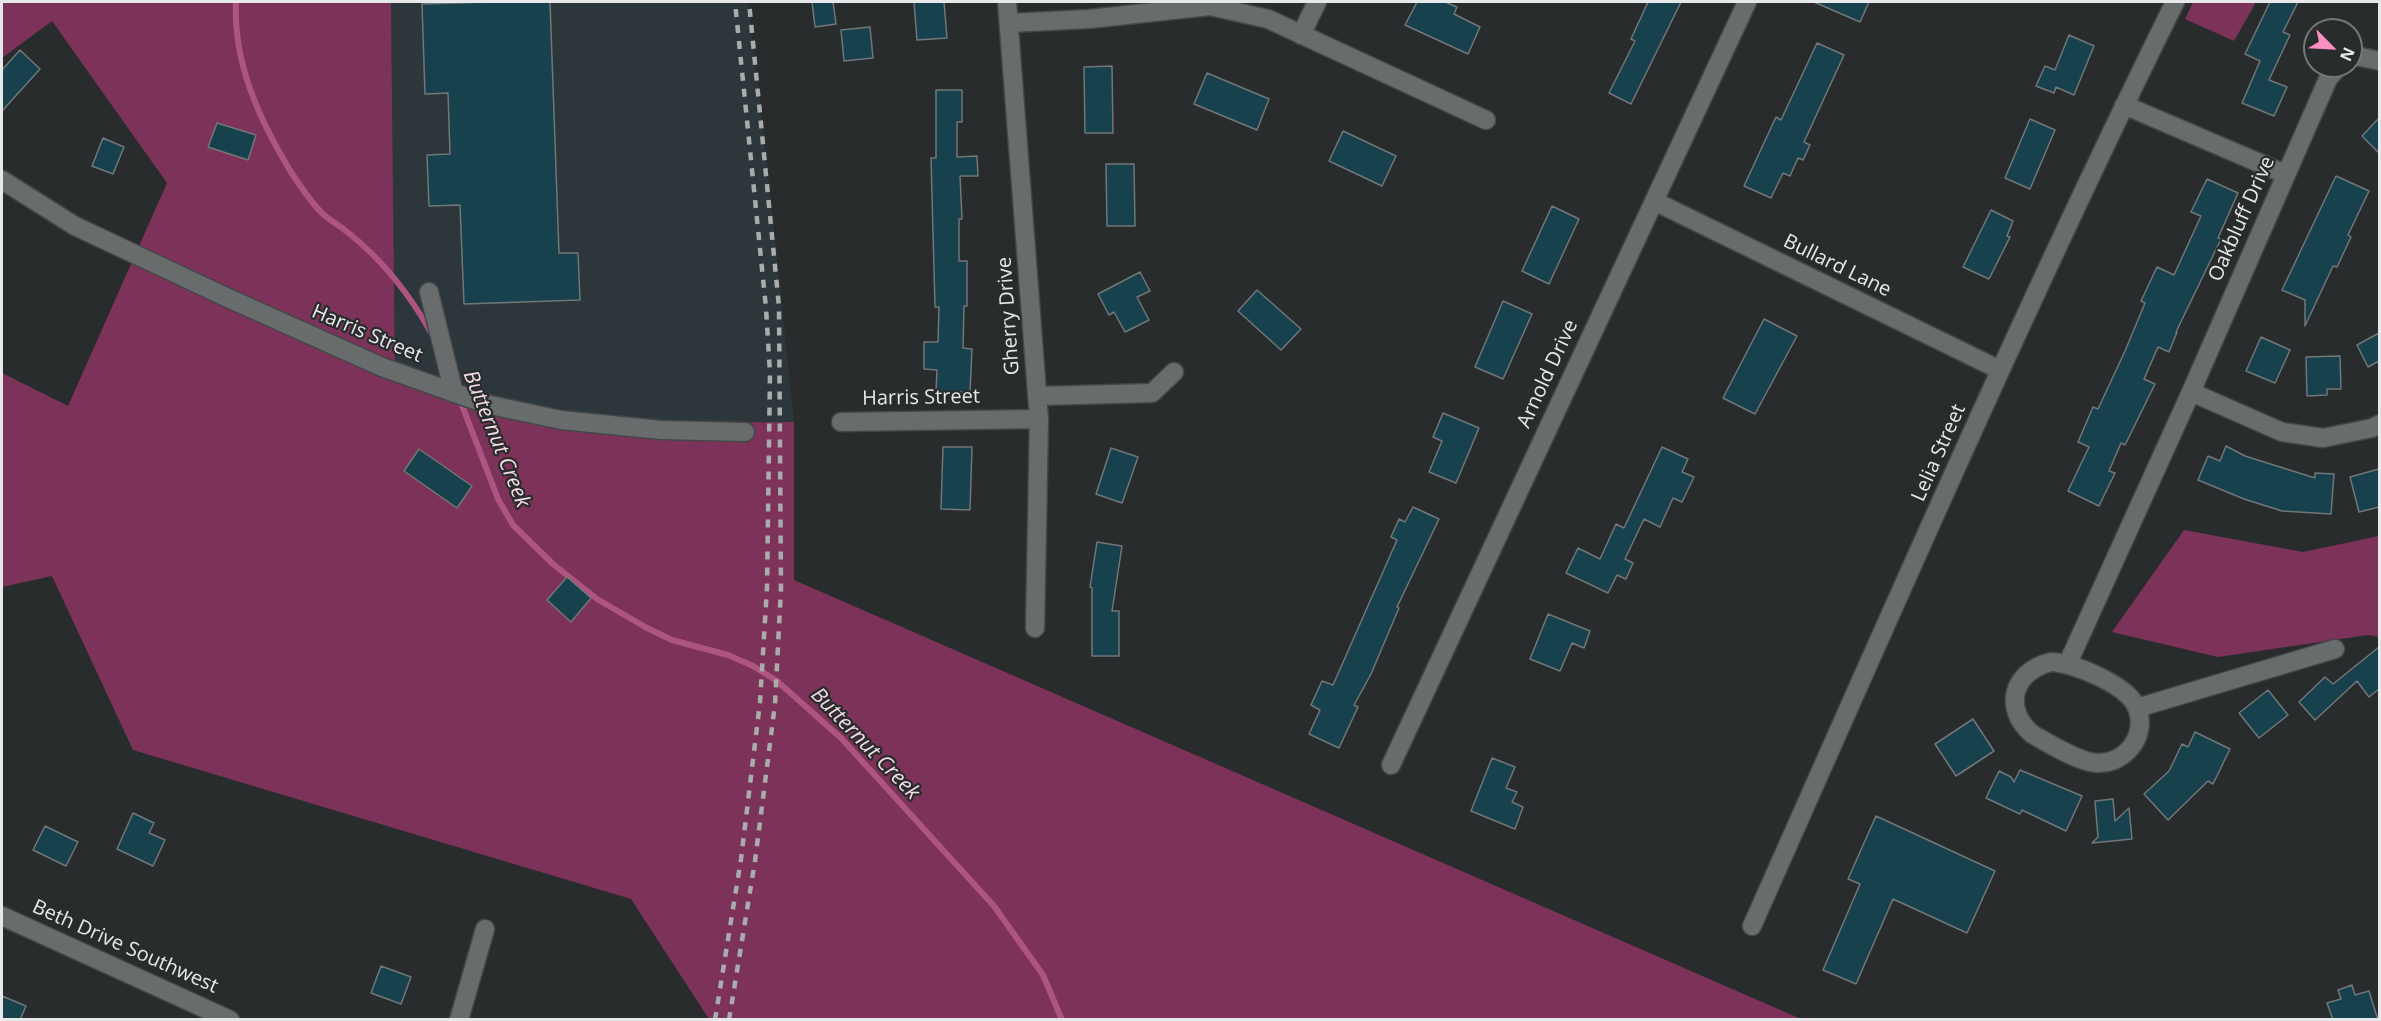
<!DOCTYPE html>
<style>
body{margin:0}
#map{position:relative;width:2381px;height:1021px;overflow:hidden;background:#292c2d;font-family:"Open Sans",sans-serif}
canvas{display:block}
.frame{position:absolute;inset:0;border:3px solid #e6e8e9;pointer-events:none}
.north{position:absolute;left:2303px;top:18px;width:60px;height:60px;box-sizing:border-box;background:#292c2d;border:2px solid #757778;border-radius:50%;rotate:114deg;font-size:16px;font-weight:700;line-height:24px;text-align:center;color:#e6e8e9}
.north::after{content:'';display:block;margin:auto;width:21px;height:27px;background:#fc8fc2;clip-path:polygon(50% 0,100% 100%,50% 72%,0 100%)}
</style>
<div id="map">
<canvas width="2381" height="1021"></canvas>
<div class="frame"></div>
<div class="north">N</div>
</div>
<script>
const ctx = document.querySelector('canvas').getContext('2d');
ctx.lineJoin = 'round';
function paint(path, color) { ctx.fillStyle = color; ctx.fill(path, 'evenodd'); }
function trace(path, color, width, dash) { ctx.strokeStyle = color; ctx.lineWidth = width; ctx.lineCap = dash ? 'butt' : 'round'; ctx.setLineDash(dash || []); ctx.stroke(path); }
function label(font, color, halo, rows, align = 'center') {
  ctx.font = font + ' "Open Sans",sans-serif'; ctx.lineWidth = 4.5; ctx.setLineDash([]); ctx.textBaseline = 'middle'; ctx.strokeStyle = halo; ctx.fillStyle = color; for (const [text, x, y, turn = 0] of rows) {
    ctx.save(); ctx.translate(x, y); ctx.rotate((+turn || 0) * Math.PI / 180); ctx.textAlign = isNaN(turn) ? turn : align; if (halo) ctx.strokeText(text, 0, 0); ctx.fillText(text, 0, 0); ctx.restore();
  }
}
const built = new Path2D(`
 M 391,2 L 748,2 L 766,155 L 794,422 L 624,423 L 395,376 Z`);
const green = new Path2D(`
 M 2,2 L 391,2 L 395,376 L 624,423 L 794,422 L 794,580 L 1801,1019 L 709,1019 L 631,899 L 133,750 L 52,576 L 2,587 L 2,373 L 68,406 L 167,183 L 52,21 L 2,58 Z
 M 2193,2 L 2256,2 L 2234,41 L 2185,19 Z
 M 2184,530 L 2303,552 L 2379,536 L 2379,637 L 2368,635 L 2218,657 L 2112,632 Z`);
const stream = new Path2D(`
 M 236,2 C 233,63 260,121 291,172 C 301,187 311,203 324,215 C 331,221 339,225 346,231 C 382,259 411,296 433,336
 M 460,400 L 498,499 L 513,525 L 553,564 L 597,599 L 647,628 L 672,640 L 728,655 L 753,666 L 777,681 L 841,738 L 994,906 L 1043,975 L 1062,1020`);
const building = new Path2D(`
 M 490,2 L 550,2 L 559,253 L 578,253 L 580,300 L 464,304 L 460,205 L 429,206 L 427,155 L 450,154 L 448,93 L 425,94 L 422,4 Z
 M 812,2 L 833,2 L 836,24 L 815,27 Z
 M 914,2 L 944,2 L 947,38 L 917,40 Z
 M 1417,2 L 1445,2 L 1457,7 L 1454,14 L 1480,27 L 1468,54 L 1405,25 Z
 M 1648,2 L 1681,2 L 1631,104 L 1609,93 L 1635,41 L 1631,39 Z
 M 1814,2 L 1869,2 L 1860,22 Z
 M 2270,2 L 2298,2 L 2283,32 L 2290,35 L 2269,80 L 2287,87 L 2274,116 L 2242,103 L 2260,61 L 2245,54 Z
 M 870,27 L 873,58 L 844,61 L 841,30 Z
 M 2069,35 L 2094,46 L 2074,95 L 2056,87 L 2054,93 L 2036,86 L 2045,66 L 2055,70 Z
 M 1817,43 L 1844,55 L 1804,142 L 1810,145 L 1803,160 L 1798,158 L 1790,176 L 1783,173 L 1771,198 L 1744,186 L 1776,117 L 1781,120 Z
 M 20,50 L 40,69 L 2,111 L 2,70 Z
 M 1112,66 L 1113,133 L 1085,133 L 1084,67 Z
 M 1207,73 L 1269,99 L 1257,130 L 1194,104 Z
 M 936,90 L 962,90 L 962,122 L 957,122 L 957,157 L 977,156 L 978,176 L 960,176 L 962,219 L 959,219 L 959,261 L 967,261 L 967,306 L 964,306 L 963,348 L 972,349 L 970,392 L 936,392 L 937,370 L 924,369 L 924,342 L 938,342 L 939,307 L 935,307 L 931,158 L 936,158 Z
 M 2379,118 L 2379,153 L 2362,136 Z
 M 2030,119 L 2055,130 L 2030,189 L 2005,178 Z
 M 217,123 L 256,135 L 248,160 L 208,147 Z
 M 1343,131 L 1396,156 L 1382,186 L 1329,161 Z
 M 103,138 L 124,147 L 113,174 L 92,166 Z
 M 1106,164 L 1134,164 L 1135,226 L 1107,226 Z
 M 2336,176 L 2369,191 L 2348,235 L 2351,237 L 2337,267 L 2333,266 L 2305,326 L 2305,300 L 2282,290 Z
 M 2207,179 L 2238,193 L 2218,238 L 2221,239 L 2176,332 L 2177,332 L 2169,352 L 2158,347 L 2144,379 L 2155,384 L 2125,445 L 2121,443 L 2109,471 L 2115,473 L 2099,506 L 2068,491 L 2089,447 L 2078,442 L 2093,407 L 2098,409 L 2125,351 L 2145,303 L 2141,301 L 2157,267 L 2174,275 L 2201,216 L 2191,212 Z
 M 1552,206 L 1579,219 L 1549,284 L 1522,271 Z
 M 1991,210 L 2013,221 L 2007,236 L 2010,237 L 1989,279 L 1963,267 Z
 M 1140,272 L 1150,291 L 1137,297 L 1149,320 L 1125,332 L 1114,312 L 1109,315 L 1098,294 Z
 M 1257,290 L 1301,329 L 1281,350 L 1238,311 Z
 M 1503,301 L 1532,314 L 1503,379 L 1475,367 Z
 M 1764,319 L 1797,336 L 1755,414 L 1723,398 Z
 M 2379,333 L 2379,361 L 2368,367 L 2357,345 Z
 M 2261,337 L 2290,350 L 2275,383 L 2246,371 Z
 M 2340,356 L 2341,389 L 2327,389 L 2327,395 L 2307,396 L 2306,357 Z
 M 1443,413 L 1479,428 L 1456,483 L 1429,472 L 1442,441 L 1433,437 Z
 M 2226,446 L 2245,456 L 2315,478 L 2315,473 L 2334,474 L 2331,514 L 2282,511 L 2244,499 L 2198,480 L 2208,456 L 2220,461 Z
 M 943,447 L 972,447 L 970,510 L 941,509 Z
 M 1662,447 L 1688,459 L 1682,472 L 1694,477 L 1682,502 L 1673,498 L 1660,527 L 1644,519 L 1625,559 L 1633,563 L 1626,579 L 1617,575 L 1608,593 L 1566,573 L 1578,548 L 1600,559 L 1616,524 L 1624,528 Z
 M 1111,448 L 1138,457 L 1122,503 L 1096,494 Z
 M 419,449 L 472,486 L 457,508 L 404,471 Z
 M 2379,469 L 2379,507 L 2359,512 L 2350,477 Z
 M 1413,507 L 1439,519 L 1397,607 L 1399,608 L 1371,674 L 1354,705 L 1358,707 L 1339,748 L 1309,734 L 1320,710 L 1311,705 L 1322,681 L 1333,685 L 1397,540 L 1391,537 L 1399,519 L 1405,522 Z
 M 1097,542 L 1122,546 L 1112,611 L 1119,611 L 1119,656 L 1092,656 L 1092,588 L 1090,587 Z
 M 567,577 L 591,598 L 571,622 L 547,600 Z
 M 1548,614 L 1590,631 L 1584,648 L 1572,643 L 1560,671 L 1530,659 Z
 M 2379,647 L 2379,689 L 2369,697 L 2357,681 L 2315,720 L 2299,702 L 2325,677 L 2333,684 Z
 M 2268,690 L 2288,715 L 2259,738 L 2239,713 Z
 M 1973,719 L 1994,751 L 1956,776 L 1935,744 Z
 M 2195,732 L 2230,749 L 2213,784 L 2208,781 L 2168,820 L 2144,794 L 2169,771 L 2182,744 L 2188,747 Z
 M 1492,758 L 1515,767 L 1506,788 L 1517,792 L 1512,802 L 1523,807 L 1515,829 L 1471,811 Z
 M 2020,770 L 2082,796 L 2066,831 L 2022,810 L 2020,814 L 1986,798 L 1999,771 L 2011,777 L 2014,782 Z
 M 2113,799 L 2115,821 L 2129,808 L 2132,839 L 2092,843 L 2098,837 L 2095,801 Z
 M 133,813 L 154,823 L 149,833 L 165,840 L 153,866 L 117,849 Z
 M 1876,816 L 1995,871 L 1967,933 L 1893,899 L 1856,984 L 1823,970 L 1860,884 L 1848,879 Z
 M 45,826 L 78,842 L 66,866 L 33,850 Z
 M 381,966 L 411,977 L 401,1004 L 371,993 Z
 M 2352,985 L 2355,995 L 2369,991 L 2378,1020 L 2333,1020 L 2327,1003 L 2341,999 L 2338,990 Z
 M 2,996 L 26,1006 L 20,1020 L 2,1020 Z`);
const minor = new Path2D(`
 M 1007,2 L 1039,419 L 1035,628
 M 1010,23 L 1089,19 L 1210,6 L 1268,19 L 1486,120
 M 1301,35 L 1317,2
 M 2351,55 L 2380,61
 M 2124,105 L 2285,174
 M 2,180 L 75,226 L 228,298 L 382,367 L 486,404 L 561,420 L 661,430 L 745,432
 M 1654,201 L 2000,370
 M 429,292 L 454,393
 M 2191,392 L 2282,432 L 2323,438 L 2372,428 L 2380,424
 M 1038,396 L 1152,393 L 1174,372
 M 841,422 L 1039,419
 M 2051,662 C 2074,663 2128,685 2137,708 C 2149,738 2121,769 2090,762 C 2070,757 2050,744 2032,734 C 2002,708 2013,671 2051,662 Z
 M 2068,663 L 2191,392 L 2328,79 L 2339,66
 M 2137,708 L 2335,649
 M 1391,765 L 1747,2
 M 2,916 L 230,1020
 M 1752,926 C 1890,616 2025,305 2175,2
 M 459,1020 L 485,929`);
const rail = new Path2D(`
 M 715,1020 L 741,859 L 760,702 L 767,588 L 770,373 L 766,308 L 735,2
 M 729,1020 L 755,861 L 775,704 L 781,588 L 779,307 L 749,2`);
const streetNames = [
 ["Oakbluff Drive",2242,219,-66],
 ["Bullard Lane",1837,266,26],
 ["Gherry Drive",1009,316,-94],
 ["Harris Street",367,334,23],
 ["Arnold Drive",1548,374,-65],
 ["Harris Street",921,398,-1],
 ["Lelia Street",1939,453,-66],
 ["Beth Drive Southwest",125,947,24]
];
const waterNames = [
 ["Butternut Creek",496,439,68],
 ["Butternut Creek",865,744,46]
];
paint(built, '#2d373b');
paint(green, '#7d3359');
trace(stream, '#ad5580', 6);
paint(building, '#17414c');
trace(building, '#727678', 1.5);
trace(minor, '#444748', 21);
trace(minor, '#686c6d', 18);
trace(rail, '#a9acad', 4.5, [8, 8]);
label('20px', '#e6e8e9', '#292c2d', streetNames);
label('italic 21px', '#f4dbe5', '#292c2d', waterNames);
</script>
